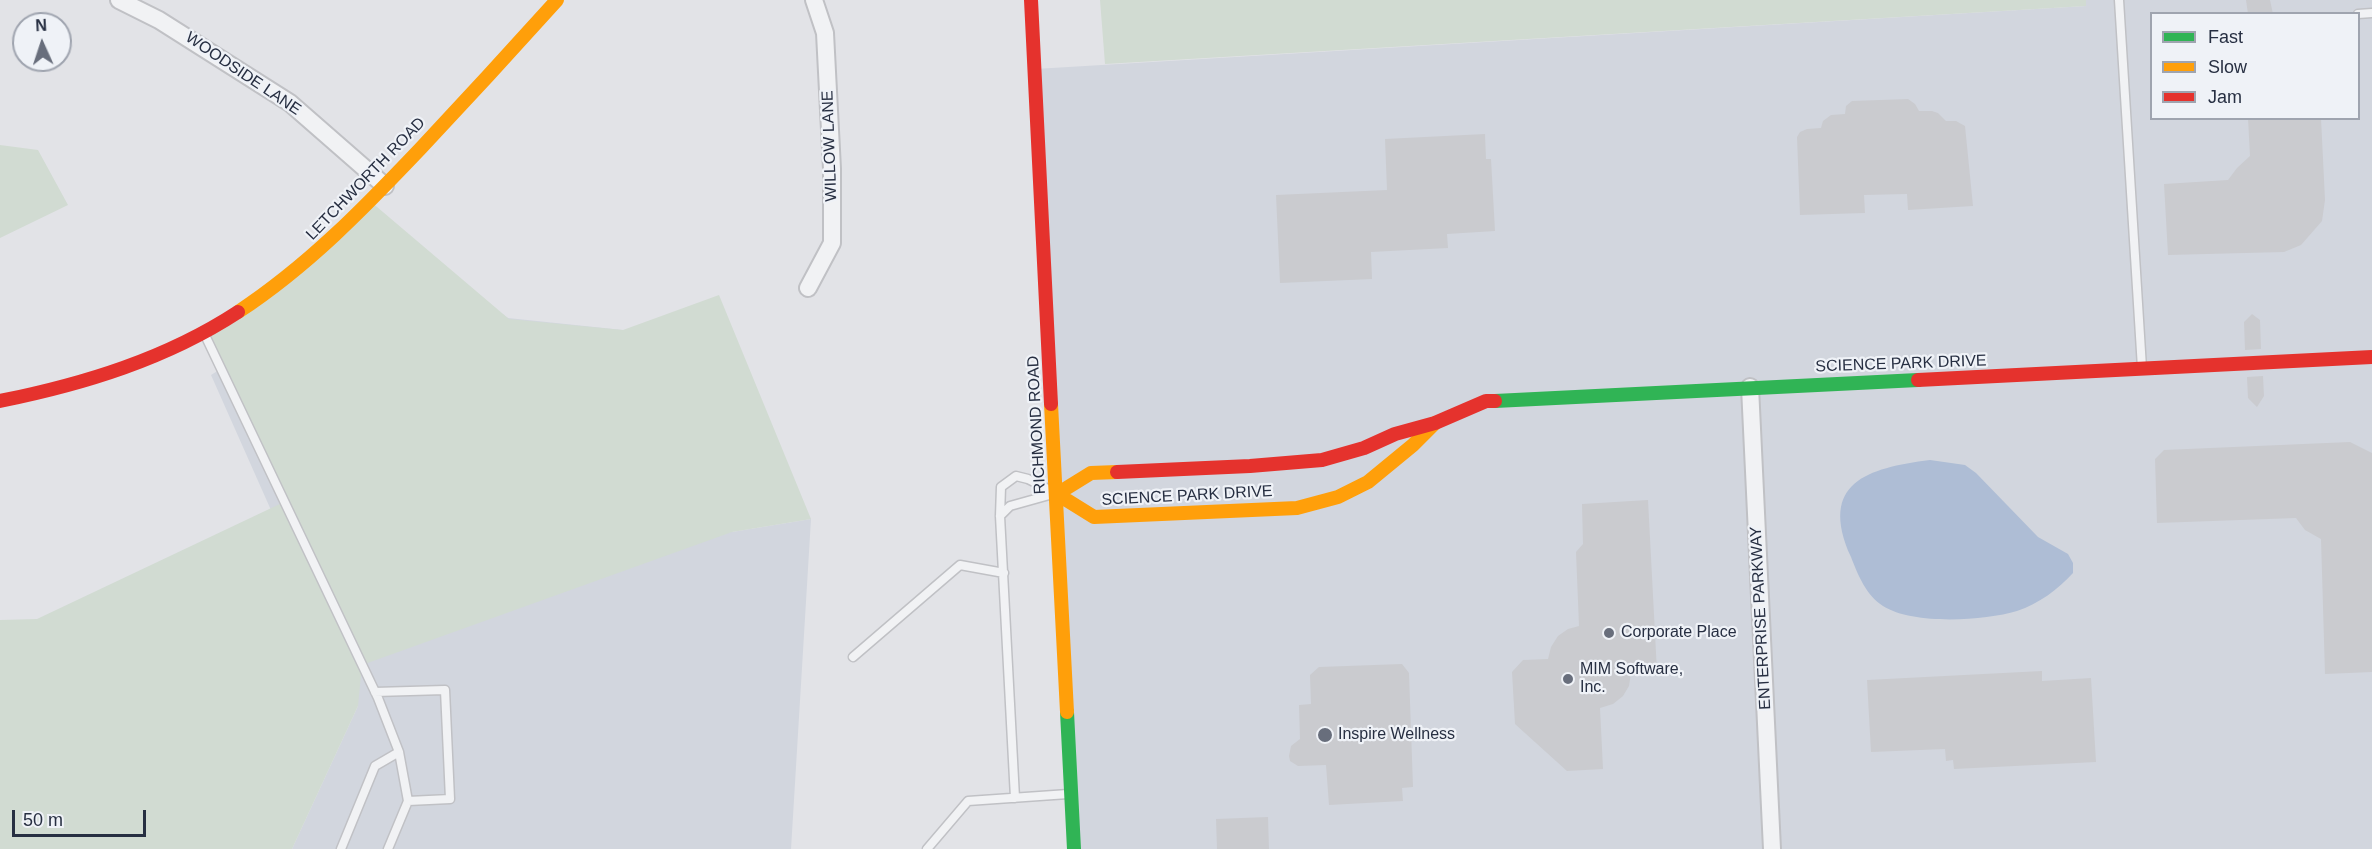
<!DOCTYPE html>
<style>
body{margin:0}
#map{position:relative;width:2372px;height:849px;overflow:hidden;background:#e2e3e7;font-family:Arial,sans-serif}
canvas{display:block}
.legend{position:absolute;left:2150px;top:12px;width:210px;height:108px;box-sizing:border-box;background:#eff2f7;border:2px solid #9fa4af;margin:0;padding:8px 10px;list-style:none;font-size:18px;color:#272f42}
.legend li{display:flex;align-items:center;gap:12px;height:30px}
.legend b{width:30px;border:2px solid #9fa4af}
.north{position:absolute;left:12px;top:12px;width:60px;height:60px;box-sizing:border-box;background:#eff2f7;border:2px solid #9fa4af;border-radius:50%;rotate:357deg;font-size:16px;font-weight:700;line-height:24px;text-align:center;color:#272f42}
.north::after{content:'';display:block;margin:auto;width:21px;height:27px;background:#686e7c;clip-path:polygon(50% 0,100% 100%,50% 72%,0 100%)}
.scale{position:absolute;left:12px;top:810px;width:134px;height:27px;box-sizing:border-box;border:3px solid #272f42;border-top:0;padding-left:8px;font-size:18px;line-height:21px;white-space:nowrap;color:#272f42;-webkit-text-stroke:4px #eff2f7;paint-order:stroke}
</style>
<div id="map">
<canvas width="2372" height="849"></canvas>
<ul class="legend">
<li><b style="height:8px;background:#30b455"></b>Fast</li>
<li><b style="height:8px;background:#ff9f0a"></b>Slow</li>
<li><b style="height:8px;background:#e5322d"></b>Jam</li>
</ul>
<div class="north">N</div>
<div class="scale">50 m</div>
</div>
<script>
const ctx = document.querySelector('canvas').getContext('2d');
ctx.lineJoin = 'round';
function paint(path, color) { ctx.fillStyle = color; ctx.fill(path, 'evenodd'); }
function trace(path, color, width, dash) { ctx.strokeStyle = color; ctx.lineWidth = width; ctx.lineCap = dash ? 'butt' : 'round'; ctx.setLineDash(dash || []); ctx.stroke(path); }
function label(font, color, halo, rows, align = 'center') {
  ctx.font = font + ' Arial,sans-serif'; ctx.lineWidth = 4.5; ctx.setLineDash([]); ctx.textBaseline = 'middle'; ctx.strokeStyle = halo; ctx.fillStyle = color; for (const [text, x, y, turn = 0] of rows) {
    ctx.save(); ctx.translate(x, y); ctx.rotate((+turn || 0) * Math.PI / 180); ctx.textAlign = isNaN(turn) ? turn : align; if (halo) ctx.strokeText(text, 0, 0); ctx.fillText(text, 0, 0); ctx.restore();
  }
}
const built = new Path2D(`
 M 2086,0 L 2372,0 L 2372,849 L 1074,849 L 1035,69 L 2086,6 ZM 2152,14 L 2358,14 L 2358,118 L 2152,118 Z
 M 412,249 L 508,318 L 623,330 L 732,532 L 811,519 L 791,849 L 292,849 L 358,706 L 211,375 Z`);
const green = new Path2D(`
 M 1100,0 L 2086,0 L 2086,6 L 1105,64 Z
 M 0,145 L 38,150 L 68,205 L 0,238 Z
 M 370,201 L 509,319 L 623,330 L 719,295 L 811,519 L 732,532 L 362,665 L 358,706 L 292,849 L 0,849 L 0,620 L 37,619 L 284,502 L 204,333 Z`);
const water = new Path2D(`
 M 1930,460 L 1965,465 L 1976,473 L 2038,537 L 2068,554 L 2073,563 L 2073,573 C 2058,589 2039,604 2017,611 C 1983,621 1913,625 1883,606 C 1866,595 1858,575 1851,557 C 1818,483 1867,468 1930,460 Z`);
const building = new Path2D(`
 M 2246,0 L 2270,0 L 2273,14 L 2248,14 Z
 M 1908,99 L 1915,104 L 1919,111 L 1932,111 L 1938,113 L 1946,121 L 1956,121 L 1965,126 L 1973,206 L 1908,210 L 1907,194 L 1864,195 L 1865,213 L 1800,215 L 1797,137 L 1800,132 L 1807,129 L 1821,128 L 1823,121 L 1831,115 L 1845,114 L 1846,106 L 1852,101 Z
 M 2248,118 L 2321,118 L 2325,200 L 2322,221 L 2301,245 L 2284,252 L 2168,255 L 2164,184 L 2228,180 L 2237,168 L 2250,156 Z
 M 1485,134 L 1486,159 L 1491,159 L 1495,231 L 1447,234 L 1448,248 L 1371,252 L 1372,279 L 1280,283 L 1276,195 L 1387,190 L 1385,139 Z
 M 2252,314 L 2260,320 L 2261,349 L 2245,350 L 2244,322 Z
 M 2263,376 L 2264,396 L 2257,407 L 2248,398 L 2247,377 Z
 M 2350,442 L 2372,453 L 2372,672 L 2325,674 L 2321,539 L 2305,530 L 2296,518 L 2157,523 L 2155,459 L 2164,450 Z
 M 1648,500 L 1657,672 L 1631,673 L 1629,686 L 1623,696 L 1613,704 L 1600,708 L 1603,769 L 1567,771 L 1515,724 L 1512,672 L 1523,660 L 1548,659 L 1551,647 L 1558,636 L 1568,629 L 1579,626 L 1576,552 L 1583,544 L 1582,504 Z
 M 1402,664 L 1409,673 L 1413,787 L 1402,788 L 1403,801 L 1329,805 L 1326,765 L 1298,766 L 1290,761 L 1289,756 L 1291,746 L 1300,739 L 1299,705 L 1311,704 L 1310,675 L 1319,667 Z
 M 2042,671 L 2042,681 L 2091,678 L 2096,762 L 1954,769 L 1953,760 L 1946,761 L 1945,749 L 1871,752 L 1867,680 Z
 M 1268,817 L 1269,849 L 1217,849 L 1216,819 Z`);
const lane = new Path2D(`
 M 2119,0 L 2142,368
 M 2358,14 L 2372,13
 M 204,333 L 378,698 L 399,752 L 408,801 L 388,849
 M 1000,516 L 1010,506 L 1053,494
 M 853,657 L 960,565 L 1004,573
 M 375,692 L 445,690 L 450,799 L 408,801
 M 1015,798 L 1000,516 L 1001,487 L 1016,476 L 1028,479 L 1052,491
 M 341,849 L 375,766 L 399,752
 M 927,849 L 968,801 L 1068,794`);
const street = new Path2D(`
 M 119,0 L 159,20 L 290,103 L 385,186
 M 808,288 L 832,243 L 832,169 L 825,33 L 814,0
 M 1750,387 L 1772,849`);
const fast = new Path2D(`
 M 1495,401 L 1918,380
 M 1067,712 L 1074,849`);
const slow = new Path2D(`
 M 238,312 C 308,266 364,208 421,148 C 467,99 512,50 557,0
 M 1051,404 L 1067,712
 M 1117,472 L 1091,473 L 1057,494 L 1094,517 L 1297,508 L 1338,497 L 1368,482 L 1413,445 L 1435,423`);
const jam = new Path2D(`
 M 1031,0 L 1051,404
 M 1918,380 L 2372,357
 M 0,401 C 84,384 166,359 238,312
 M 1117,472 L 1250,466 L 1322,460 L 1364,448 L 1395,434 L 1435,423 L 1486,401 L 1495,401`);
const markers = [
 [1609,633,6,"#686e7c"],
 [1568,679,6,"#686e7c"],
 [1325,735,8,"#686e7c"]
];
const streetNames = [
 ["WOODSIDE LANE",243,74,34],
 ["WILLOW LANE",830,146,-92],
 ["LETCHWORTH ROAD",366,179,-46],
 ["SCIENCE PARK DRIVE",1901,364,-2],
 ["RICHMOND ROAD",1037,425,-93],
 ["SCIENCE PARK DRIVE",1187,496,-3],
 ["ENTERPRISE PARKWAY",1761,618,-93]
];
const poiNames = [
 ["Corporate Place",1621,633],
 ["MIM Software,",1580,670],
 ["Inc.",1580,688],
 ["Inspire Wellness",1338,735]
];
paint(built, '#d2d6de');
paint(green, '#d1dbd2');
paint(water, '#aebdd5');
paint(building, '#cacbcf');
trace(lane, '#c0c1c5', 11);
trace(street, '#c0c1c5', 20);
trace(lane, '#f1f2f4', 8);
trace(street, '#f1f2f4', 16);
trace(fast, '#30b455', 14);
trace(slow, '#ff9f0a', 14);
trace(jam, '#e5322d', 14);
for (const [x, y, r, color] of markers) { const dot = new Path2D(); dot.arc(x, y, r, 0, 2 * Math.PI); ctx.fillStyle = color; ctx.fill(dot); trace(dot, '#eff2f7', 2); }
label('16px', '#272f42', '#eff2f7', streetNames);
label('16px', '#272f42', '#eff2f7', poiNames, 'left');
</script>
